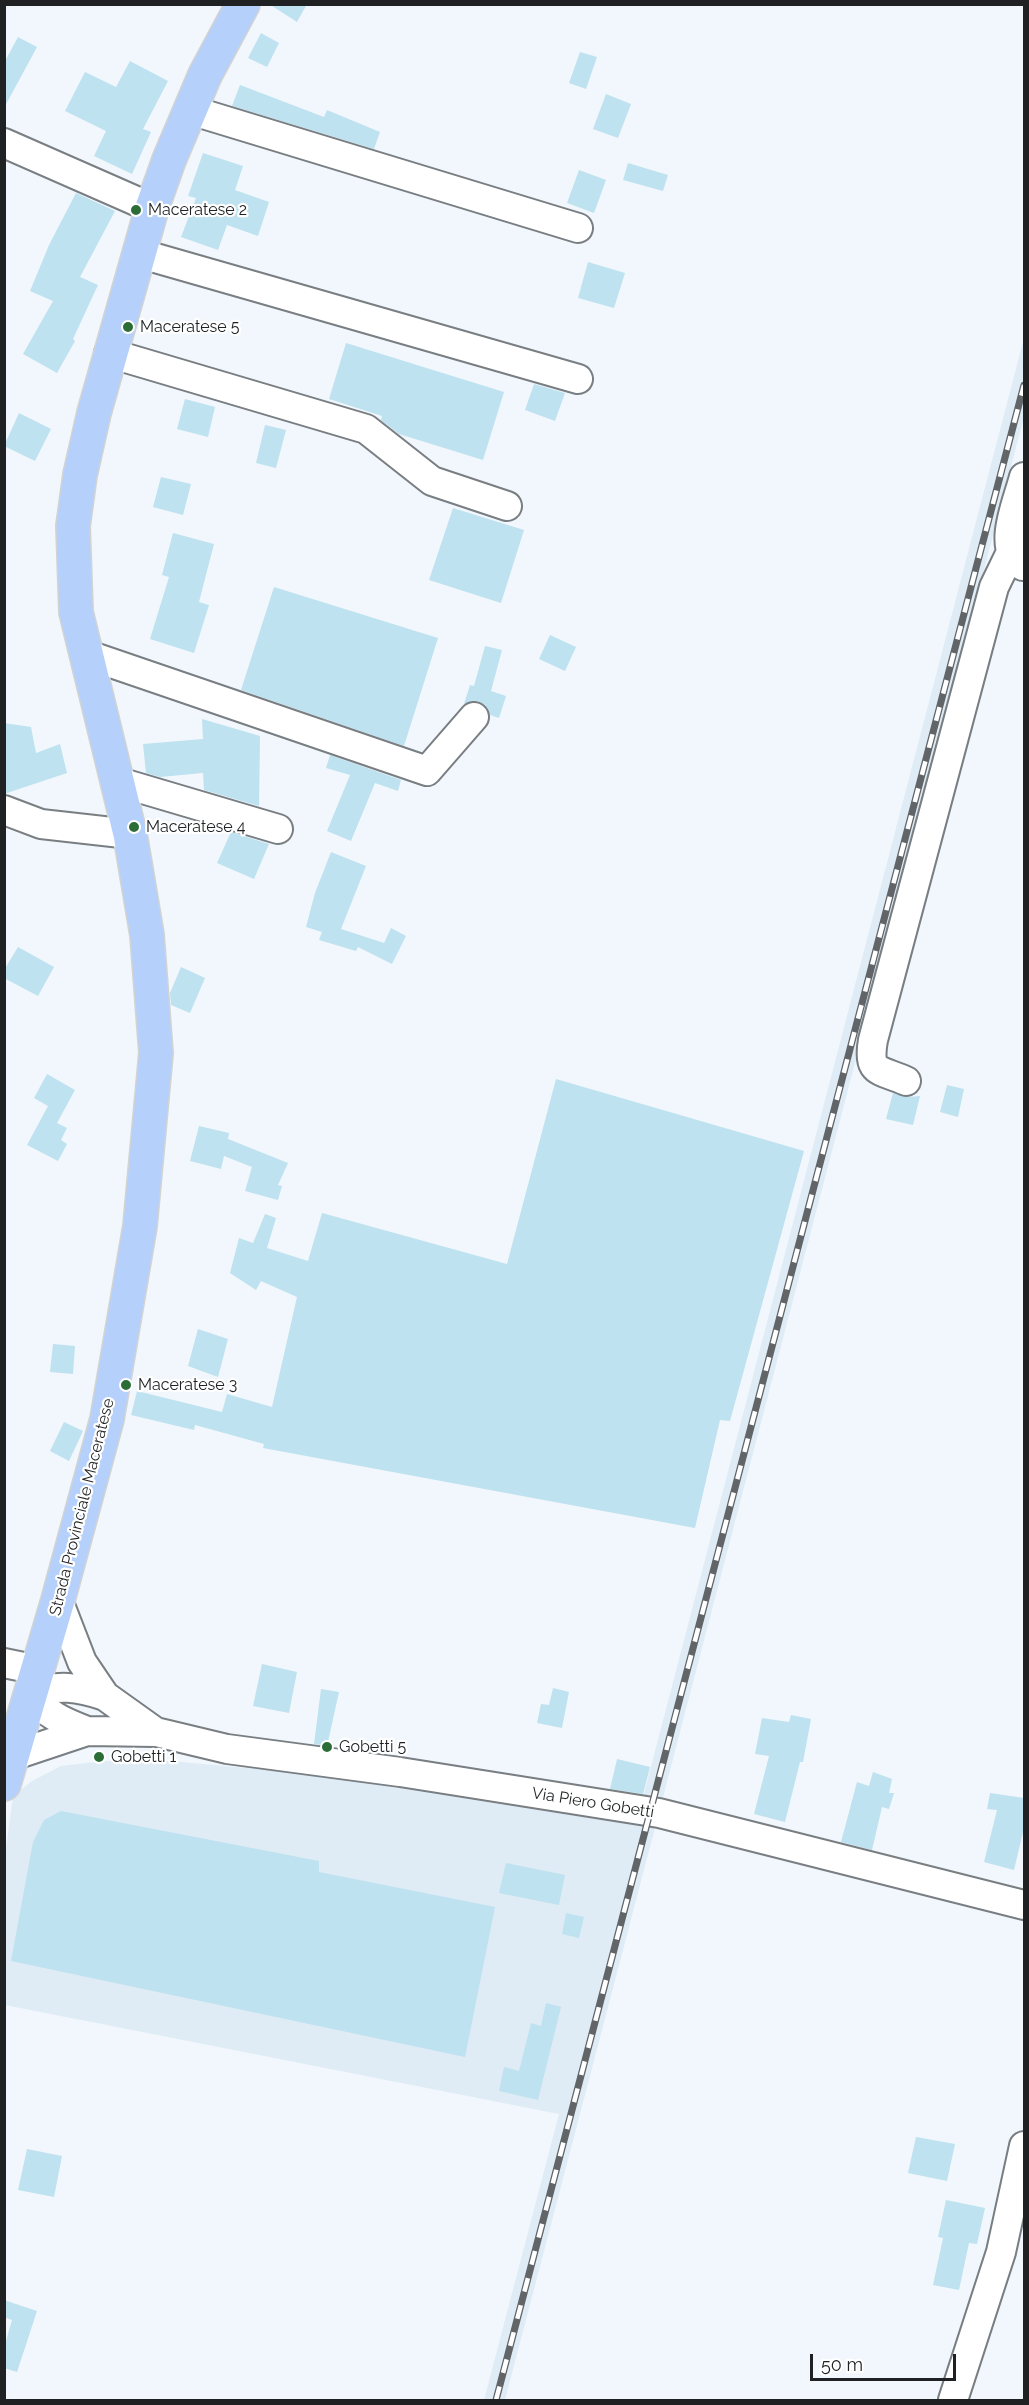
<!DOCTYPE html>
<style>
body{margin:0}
#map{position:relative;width:1029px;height:2405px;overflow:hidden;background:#f1f7fc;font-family:Raleway,sans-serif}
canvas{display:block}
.frame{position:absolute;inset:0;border:6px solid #1f2123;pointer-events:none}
.scale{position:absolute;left:810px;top:2354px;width:146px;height:27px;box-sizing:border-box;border:3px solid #1f2123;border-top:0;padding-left:8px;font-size:18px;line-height:21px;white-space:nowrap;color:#1f2123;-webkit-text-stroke:4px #fff;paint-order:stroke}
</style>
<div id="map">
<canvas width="1029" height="2405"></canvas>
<div class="frame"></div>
<div class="scale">50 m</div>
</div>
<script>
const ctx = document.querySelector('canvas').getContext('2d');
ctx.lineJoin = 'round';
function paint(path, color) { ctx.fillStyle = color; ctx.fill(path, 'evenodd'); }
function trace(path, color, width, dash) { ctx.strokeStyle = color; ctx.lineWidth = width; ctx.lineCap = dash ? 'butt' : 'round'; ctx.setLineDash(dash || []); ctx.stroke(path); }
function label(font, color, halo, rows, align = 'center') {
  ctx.font = font + ' Raleway,sans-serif'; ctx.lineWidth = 4.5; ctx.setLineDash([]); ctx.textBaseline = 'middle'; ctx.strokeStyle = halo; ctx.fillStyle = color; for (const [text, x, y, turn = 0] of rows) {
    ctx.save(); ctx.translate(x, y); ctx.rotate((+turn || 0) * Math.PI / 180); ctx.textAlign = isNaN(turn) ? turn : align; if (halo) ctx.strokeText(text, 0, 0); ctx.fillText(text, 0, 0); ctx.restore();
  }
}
const built = new Path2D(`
 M 1024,338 L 1024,417 L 662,1801 L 643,1797 Z
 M 104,1761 L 171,1761 L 300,1773 L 655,1828 L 505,2400 L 484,2400 L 559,2114 L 5,2005 L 5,1855 L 13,1796 L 32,1781 L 61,1766 Z`);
const building = new Path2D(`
 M 269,4 L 307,4 L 297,22 Z
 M 261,33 L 279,43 L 267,67 L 248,58 Z
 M 18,37 L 37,47 L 4,108 L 4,63 Z
 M 580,52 L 597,57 L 586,89 L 569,83 Z
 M 130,61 L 168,81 L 143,129 L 151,132 L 132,174 L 94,156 L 106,131 L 65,111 L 85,72 L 116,87 Z
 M 240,85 L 324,117 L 327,110 L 380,132 L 374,149 L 232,106 Z
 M 606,94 L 631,104 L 618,138 L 593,129 Z
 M 203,153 L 243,166 L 235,190 L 269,202 L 258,236 L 227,225 L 218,250 L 181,237 L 196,198 L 188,196 Z
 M 628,163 L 668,175 L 663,191 L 623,180 Z
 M 579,170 L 606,180 L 594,213 L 567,203 Z
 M 76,193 L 115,211 L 80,277 L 98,285 L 73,339 L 75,341 L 57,373 L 23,354 L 53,301 L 30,291 L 49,245 Z
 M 588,262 L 625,273 L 614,308 L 578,298 Z
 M 346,343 L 504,392 L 483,460 L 399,434 L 381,420 L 382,416 L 329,399 Z
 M 534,384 L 565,393 L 555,421 L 525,410 Z
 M 185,399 L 215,407 L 208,437 L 177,429 Z
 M 19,413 L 51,429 L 35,461 L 4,446 Z
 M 265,425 L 286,430 L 276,468 L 256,463 Z
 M 161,477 L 191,484 L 183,515 L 153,507 Z
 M 453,508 L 524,530 L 501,603 L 429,580 Z
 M 173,533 L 214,544 L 199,602 L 209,605 L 194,653 L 150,639 L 169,577 L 162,575 Z
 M 274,587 L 438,638 L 404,746 L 241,690 Z
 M 550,635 L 576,647 L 565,671 L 539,659 Z
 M 485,646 L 502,650 L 491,691 L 506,696 L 499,718 L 490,715 L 485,705 L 478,701 L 464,704 L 470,685 L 474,686 Z
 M 202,719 L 260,736 L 259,806 L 204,790 L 203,773 L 160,777 L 146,773 L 143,744 L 203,739 Z
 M 4,723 L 31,727 L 36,753 L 60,744 L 67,773 L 4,794 Z
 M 330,755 L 401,780 L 398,791 L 375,783 L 351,841 L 327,831 L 350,775 L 326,768 Z
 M 231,832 L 269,844 L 254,879 L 217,863 Z
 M 331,852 L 366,866 L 341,929 L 384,943 L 391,928 L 406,936 L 392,964 L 358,947 L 356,951 L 319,940 L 322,932 L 306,927 L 315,893 Z
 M 18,947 L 54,967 L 38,996 L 4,978 L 4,970 Z
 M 181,967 L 205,978 L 190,1013 L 171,1005 L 170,993 Z
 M 47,1074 L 75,1090 L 57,1123 L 67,1128 L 61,1140 L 67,1144 L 58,1161 L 27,1145 L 48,1106 L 34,1098 Z
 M 556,1079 L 804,1151 L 730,1421 L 720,1420 L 695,1528 L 263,1448 L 264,1444 L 195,1425 L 194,1430 L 131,1415 L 137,1391 L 222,1412 L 227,1394 L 272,1407 L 297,1297 L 261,1281 L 256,1290 L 230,1273 L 239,1238 L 253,1243 L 265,1214 L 276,1218 L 267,1248 L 308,1261 L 322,1213 L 507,1264 Z
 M 947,1085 L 964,1089 L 958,1117 L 940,1112 Z
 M 893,1093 L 908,1097 L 920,1096 L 913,1125 L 886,1119 Z
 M 199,1126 L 229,1133 L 228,1139 L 288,1163 L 278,1185 L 282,1186 L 278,1200 L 245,1191 L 252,1167 L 224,1156 L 221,1169 L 190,1161 Z
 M 198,1329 L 228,1339 L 218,1377 L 188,1366 Z
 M 53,1344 L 75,1346 L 73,1374 L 50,1372 Z
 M 64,1422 L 83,1431 L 69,1461 L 50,1451 Z
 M 262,1664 L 297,1672 L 289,1713 L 253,1706 Z
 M 553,1688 L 569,1692 L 562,1728 L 537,1723 L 541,1704 L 549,1705 Z
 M 321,1689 L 339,1692 L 327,1746 L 314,1744 Z
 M 791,1715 L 811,1719 L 803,1762 L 800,1762 L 785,1822 L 754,1814 L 769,1756 L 755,1754 L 762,1718 L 789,1722 Z
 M 617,1759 L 650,1767 L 643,1794 L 610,1789 Z
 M 873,1772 L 892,1779 L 889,1793 L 894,1793 L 889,1809 L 882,1807 L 872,1850 L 841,1842 L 857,1782 L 869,1786 Z
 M 990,1793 L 1024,1798 L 1024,1828 L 1014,1870 L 984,1862 L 997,1810 L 987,1809 Z
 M 61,1811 L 319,1861 L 319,1872 L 495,1907 L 465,2057 L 11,1961 L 33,1842 L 44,1820 Z
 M 506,1863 L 565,1875 L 559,1905 L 499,1893 Z
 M 566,1913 L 584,1917 L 579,1938 L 562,1934 Z
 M 546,2003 L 561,2007 L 538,2100 L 499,2091 L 504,2067 L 519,2071 L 531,2023 L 541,2026 Z
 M 916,2137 L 955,2144 L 947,2181 L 908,2173 Z
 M 27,2149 L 62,2156 L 54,2197 L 18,2190 Z
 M 946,2200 L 985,2208 L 977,2244 L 969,2243 L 959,2290 L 933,2285 L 943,2238 L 938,2237 Z
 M 4,2300 L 37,2311 L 17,2372 L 4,2368 L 4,2348 L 12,2320 L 4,2317 Z`);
const minor = new Path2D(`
 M 190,110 L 578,228
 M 4,143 L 152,208
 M 138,253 L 578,379
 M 109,353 L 366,429 L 432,481 L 507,506
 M 1023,566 C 995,550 1018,501 1024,477
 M 85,654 L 427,771 L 474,717
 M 119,782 L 278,829
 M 4,810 L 41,824 L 130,834
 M 906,1081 C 879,1069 867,1074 873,1040 L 994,587 L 1011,552
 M 58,1600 L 82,1662 L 105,1696 L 154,1731
 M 4,1663 L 38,1670
 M 87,1731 C 64,1722 46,1715 31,1694 C 58,1684 78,1687 105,1696
 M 12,1756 L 87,1731 L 156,1732 L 227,1749 L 400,1772 L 659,1813 L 1024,1905
 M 953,2400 L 1001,2252 L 1024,2146`);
const major = new Path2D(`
 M 4,1784 L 58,1600 L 107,1419 L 140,1226 L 156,1053 L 147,935 L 130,834 L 76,612 L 73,526 L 80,475 L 94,413 L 152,208 L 169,160 L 205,75 L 243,4`);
const rail = new Path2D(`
 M 496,2400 L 1024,385`);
const markers = [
 [136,210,6,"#2b6d37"],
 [128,327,6,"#2b6d37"],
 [134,827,6,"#2b6d37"],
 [126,1385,6,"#2b6d37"],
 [327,1747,6,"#2b6d37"],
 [99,1757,6,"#2b6d37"]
];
const poiNames = [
 ["Maceratese 2",148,210],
 ["Maceratese 5",140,327],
 ["Maceratese 4",146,827],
 ["Maceratese 3",138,1385],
 ["Gobetti 5",339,1747],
 ["Gobetti 1",111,1757]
];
const streetNames = [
 ["Strada Provinciale Maceratese",82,1507,-76],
 ["Via Piero Gobetti",593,1803,9]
];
paint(built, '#dfecf6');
paint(building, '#bee2ef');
trace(minor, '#787e82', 32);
trace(major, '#d2d3d3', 36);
trace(minor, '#fff', 28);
trace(major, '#b5d0fa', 33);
trace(rail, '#616568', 7);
trace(rail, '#fff', 4.5, [14]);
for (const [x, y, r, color] of markers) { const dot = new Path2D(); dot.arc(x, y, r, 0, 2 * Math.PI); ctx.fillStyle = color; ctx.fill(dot); trace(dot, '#fff', 2); }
label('16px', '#1f2123', '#fff', poiNames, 'left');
label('16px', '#1f2123', '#fff', streetNames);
</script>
